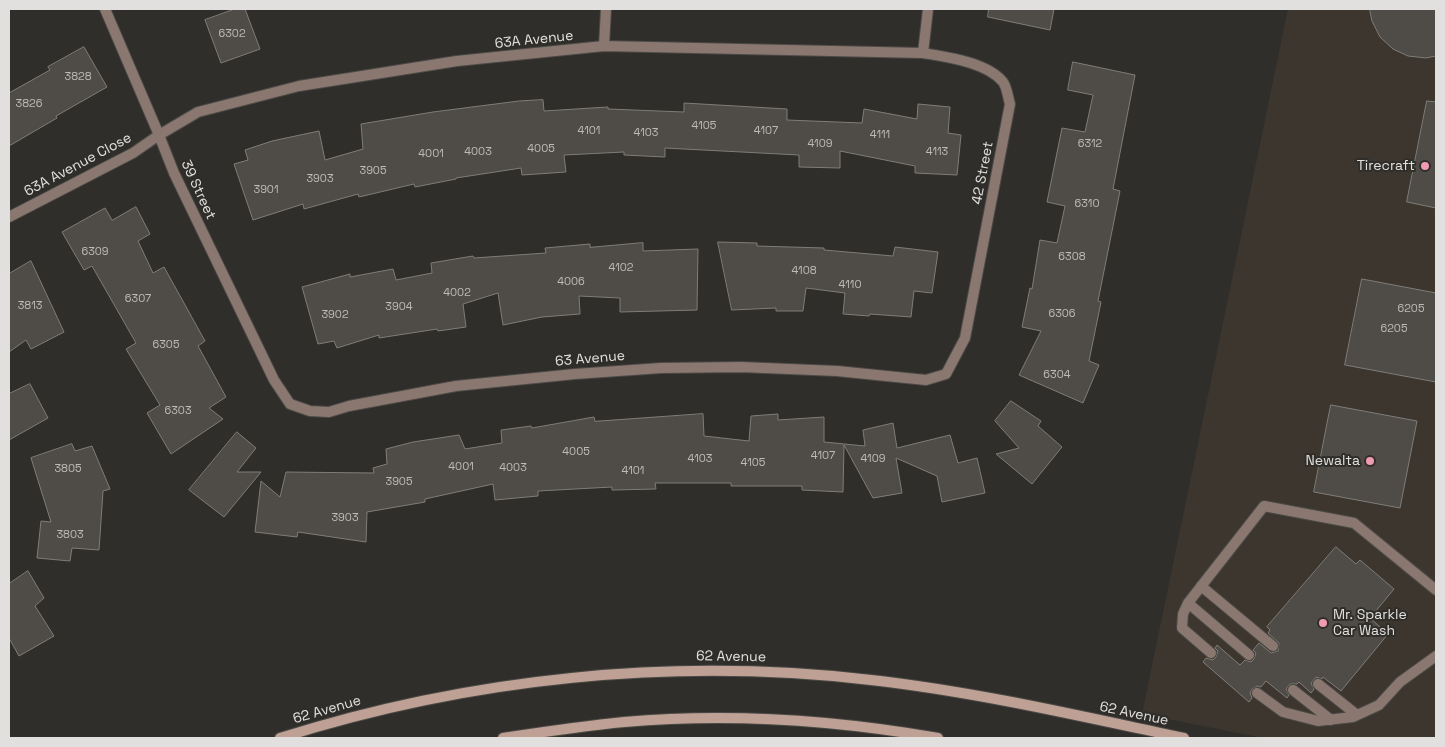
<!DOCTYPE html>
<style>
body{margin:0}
#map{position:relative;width:1445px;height:747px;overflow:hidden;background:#302e2a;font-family:"Space Grotesk",sans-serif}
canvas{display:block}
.frame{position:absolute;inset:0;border:10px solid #e2e0de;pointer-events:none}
</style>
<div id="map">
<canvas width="1445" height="747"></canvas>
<div class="frame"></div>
</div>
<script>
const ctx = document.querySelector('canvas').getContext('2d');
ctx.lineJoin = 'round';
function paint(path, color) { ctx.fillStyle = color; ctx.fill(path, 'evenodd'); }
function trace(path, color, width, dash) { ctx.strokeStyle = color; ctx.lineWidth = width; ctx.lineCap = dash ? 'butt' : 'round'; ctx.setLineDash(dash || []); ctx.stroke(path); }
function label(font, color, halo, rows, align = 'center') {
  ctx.font = font + ' "Space Grotesk",sans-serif'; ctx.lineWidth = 4; ctx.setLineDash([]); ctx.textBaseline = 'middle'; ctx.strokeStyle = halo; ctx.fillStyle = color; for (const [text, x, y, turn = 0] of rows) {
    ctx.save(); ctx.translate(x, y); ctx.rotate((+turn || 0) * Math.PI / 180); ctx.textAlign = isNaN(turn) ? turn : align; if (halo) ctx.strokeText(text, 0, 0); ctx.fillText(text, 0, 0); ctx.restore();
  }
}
const built = new Path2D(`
 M 1288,9 L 1436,9 L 1436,738 L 1263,738 L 1142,714 Z`);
const building = new Path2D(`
 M 235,9 L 245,9 L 260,49 L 221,63 L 205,20 Z
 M 989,9 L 1054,9 L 1050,30 L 988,17 Z
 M 1370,9 L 1436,9 L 1436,56 L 1426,58 L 1408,56 L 1393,49 L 1380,37 L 1372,21 Z
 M 84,47 L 107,87 L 56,116 L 57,118 L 9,146 L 9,93 L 50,70 L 48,67 Z
 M 1073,62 L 1135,75 L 1113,189 L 1120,191 L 1098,301 L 1101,302 L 1089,361 L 1099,365 L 1083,403 L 1019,375 L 1041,331 L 1022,327 L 1030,288 L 1032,289 L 1040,240 L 1057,243 L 1065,206 L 1047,202 L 1062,128 L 1085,132 L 1093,95 L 1068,90 Z
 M 543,100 L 544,111 L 608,107 L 608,109 L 684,112 L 684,103 L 787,109 L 787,120 L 862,123 L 864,109 L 917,119 L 918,104 L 950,107 L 948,133 L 961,135 L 957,175 L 915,173 L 915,166 L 840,151 L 840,168 L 799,167 L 799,155 L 665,148 L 665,157 L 624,155 L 624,152 L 564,155 L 566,172 L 522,175 L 521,168 L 456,178 L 456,179 L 415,187 L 414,184 L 359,197 L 358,194 L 304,209 L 303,204 L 253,220 L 234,164 L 248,160 L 245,150 L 272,141 L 319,131 L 325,160 L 363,149 L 361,124 L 433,112 L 519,101 Z
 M 1427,101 L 1436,102 L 1436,208 L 1407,202 Z
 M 136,207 L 150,234 L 138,241 L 153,273 L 164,267 L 205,341 L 198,346 L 226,397 L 209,408 L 223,419 L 171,454 L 147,413 L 160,405 L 126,349 L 136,343 L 92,266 L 84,270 L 62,232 L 105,208 L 112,220 Z
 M 718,242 L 757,243 L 757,246 L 824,248 L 824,250 L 893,256 L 895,247 L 938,252 L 932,293 L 914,291 L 911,317 L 870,314 L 869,316 L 843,314 L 845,293 L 806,288 L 803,311 L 776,311 L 776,308 L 732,310 Z
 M 643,243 L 643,251 L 698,249 L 697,310 L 620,312 L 620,298 L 579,296 L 580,314 L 542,317 L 503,325 L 498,293 L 463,304 L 466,327 L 438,331 L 437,329 L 379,338 L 379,335 L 337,348 L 334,341 L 318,344 L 302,287 L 350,274 L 350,277 L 393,269 L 396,280 L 432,273 L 431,263 L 473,256 L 474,258 L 546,253 L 545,248 L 590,244 L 590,247 Z
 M 31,261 L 64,332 L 31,349 L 26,340 L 9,352 L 9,274 Z
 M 1362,279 L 1436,293 L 1436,382 L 1345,365 Z
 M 30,384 L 48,418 L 9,440 L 9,394 Z
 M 1011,401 L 1041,421 L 1038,426 L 1062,447 L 1032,484 L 996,454 L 1019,448 L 995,421 Z
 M 1331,405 L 1417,421 L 1400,508 L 1314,492 Z
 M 703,414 L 704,436 L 749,441 L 751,416 L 778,414 L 778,420 L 824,417 L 824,442 L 865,446 L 863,430 L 893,423 L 897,448 L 950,435 L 958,463 L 977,458 L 985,493 L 942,502 L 937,476 L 896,458 L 902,493 L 873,498 L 844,445 L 843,492 L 802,490 L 802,486 L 731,486 L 731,483 L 655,483 L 656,489 L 612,490 L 612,487 L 538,491 L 538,496 L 495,500 L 493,484 L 425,499 L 425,502 L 367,512 L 366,542 L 298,532 L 297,537 L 255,532 L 261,481 L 280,497 L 286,472 L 374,473 L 373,468 L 387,464 L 386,449 L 413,442 L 459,435 L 465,449 L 502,443 L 501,430 L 531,426 L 532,428 L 594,417 L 595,421 Z
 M 237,432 L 256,448 L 237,472 L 261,472 L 224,517 L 189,490 Z
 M 72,444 L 75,451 L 92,446 L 110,489 L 103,491 L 99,550 L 72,548 L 70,561 L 37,558 L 41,521 L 51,522 L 31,458 Z
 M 1336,547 L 1356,564 L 1360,560 L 1394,589 L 1370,618 L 1388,634 L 1341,691 L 1323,677 L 1322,679 L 1316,677 L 1311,683 L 1314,689 L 1311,693 L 1299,682 L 1297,684 L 1290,684 L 1286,689 L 1289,695 L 1287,698 L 1266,681 L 1261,687 L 1257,686 L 1252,689 L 1250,693 L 1252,698 L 1249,702 L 1203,662 L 1206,658 L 1213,660 L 1216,657 L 1218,651 L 1215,648 L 1217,645 L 1240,665 L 1245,660 L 1251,662 L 1254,659 L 1256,653 L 1253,650 L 1259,643 L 1271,653 L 1278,651 L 1279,643 L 1268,633 L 1270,630 L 1267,627 Z
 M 28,571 L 44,598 L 35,606 L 54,636 L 19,656 L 9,638 L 9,584 Z`);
const lane = new Path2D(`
 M 1201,586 L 1273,646
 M 1188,603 L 1249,655
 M 1211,653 L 1182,628 L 1183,614 L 1188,603 L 1264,506 L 1354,523 L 1436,590
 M 1318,684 L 1357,715
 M 1293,690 L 1331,720
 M 1257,693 L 1283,712 L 1318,721 L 1353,717 L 1379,705 L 1400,682 L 1436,656`);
const street = new Path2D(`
 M 604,46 L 606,9
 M 923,53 L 928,9
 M 9,217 L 133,153 L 159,135 L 198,112 L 299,86 L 457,61 L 604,46 L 923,53 C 946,57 987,62 1003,82 C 1007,87 1008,98 1010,104 L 965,338 L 946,374 L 926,380 L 837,371 L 741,367 L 661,368 L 575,374 L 456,386 L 349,406 L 329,412 L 310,411 L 290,404 L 274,380 L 174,173 L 159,135 L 105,9`);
const secondary = new Path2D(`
 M 280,738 C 470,678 672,657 871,680 C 977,692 1080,716 1184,738
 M 503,738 C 543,732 583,726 624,722 C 728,713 835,720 938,738`);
const markers = [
 [1425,166,5,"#f19ab3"],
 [1370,461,5,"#f19ab3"],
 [1323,623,5,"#f19ab3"]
];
const numberNames = [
 ["6302",232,34],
 ["3828",78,77],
 ["3826",29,104],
 ["4105",704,126],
 ["4101",589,131],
 ["4107",766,131],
 ["4103",646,133],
 ["4111",880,135],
 ["4109",820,144],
 ["6312",1090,144],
 ["4005",541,149],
 ["4003",478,152],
 ["4113",937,152],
 ["4001",431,154],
 ["3905",373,171],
 ["3903",320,179],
 ["3901",266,190],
 ["6310",1087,204],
 ["6309",95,252],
 ["6308",1072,257],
 ["4102",621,268],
 ["4108",804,271],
 ["4006",571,282],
 ["4110",850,285],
 ["4002",457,293],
 ["6307",138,299],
 ["3813",30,306],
 ["3904",399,307],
 ["6205",1411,309],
 ["6306",1062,314],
 ["3902",335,315],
 ["6205",1394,329],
 ["6305",166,345],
 ["6304",1057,375],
 ["6303",178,411],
 ["4005",576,452],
 ["4107",823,456],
 ["4103",700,459],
 ["4109",873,459],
 ["4105",753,463],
 ["4001",461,467],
 ["4003",513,468],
 ["3805",68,469],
 ["4101",633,471],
 ["3905",399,482],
 ["3903",345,518],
 ["3803",70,535]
];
const streetNames = [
 ["63A Avenue",534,40,-6],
 ["63A Avenue Close",78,165,-28],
 ["42 Street",983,173,-79],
 ["39 Street",198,190,65],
 ["63 Avenue",590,359,-5],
 ["62 Avenue",731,657,1],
 ["62 Avenue",327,710,-16],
 ["62 Avenue",1134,714,12]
];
const poiNames = [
 ["Tirecraft",1415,166],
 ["Newalta",1360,461],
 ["Mr. Sparkle",1333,615,"left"],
 ["Car Wash",1333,631,"left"]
];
paint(built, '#3c362e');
paint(building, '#4f4c48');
trace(building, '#7f7d78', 1);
trace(lane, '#4c4a47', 12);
trace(street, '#4c4a47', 12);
trace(secondary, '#4c4a47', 12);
trace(lane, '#8a7870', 10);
trace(street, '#8a7870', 10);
trace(secondary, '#bea194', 10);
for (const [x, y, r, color] of markers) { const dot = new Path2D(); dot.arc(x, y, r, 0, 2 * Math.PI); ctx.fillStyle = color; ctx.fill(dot); trace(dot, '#302e2a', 2); }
label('11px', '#bdbbb8', null, numberNames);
label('14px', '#e2e0de', '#302e2a', streetNames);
label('14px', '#e2e0de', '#302e2a', poiNames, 'right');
</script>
